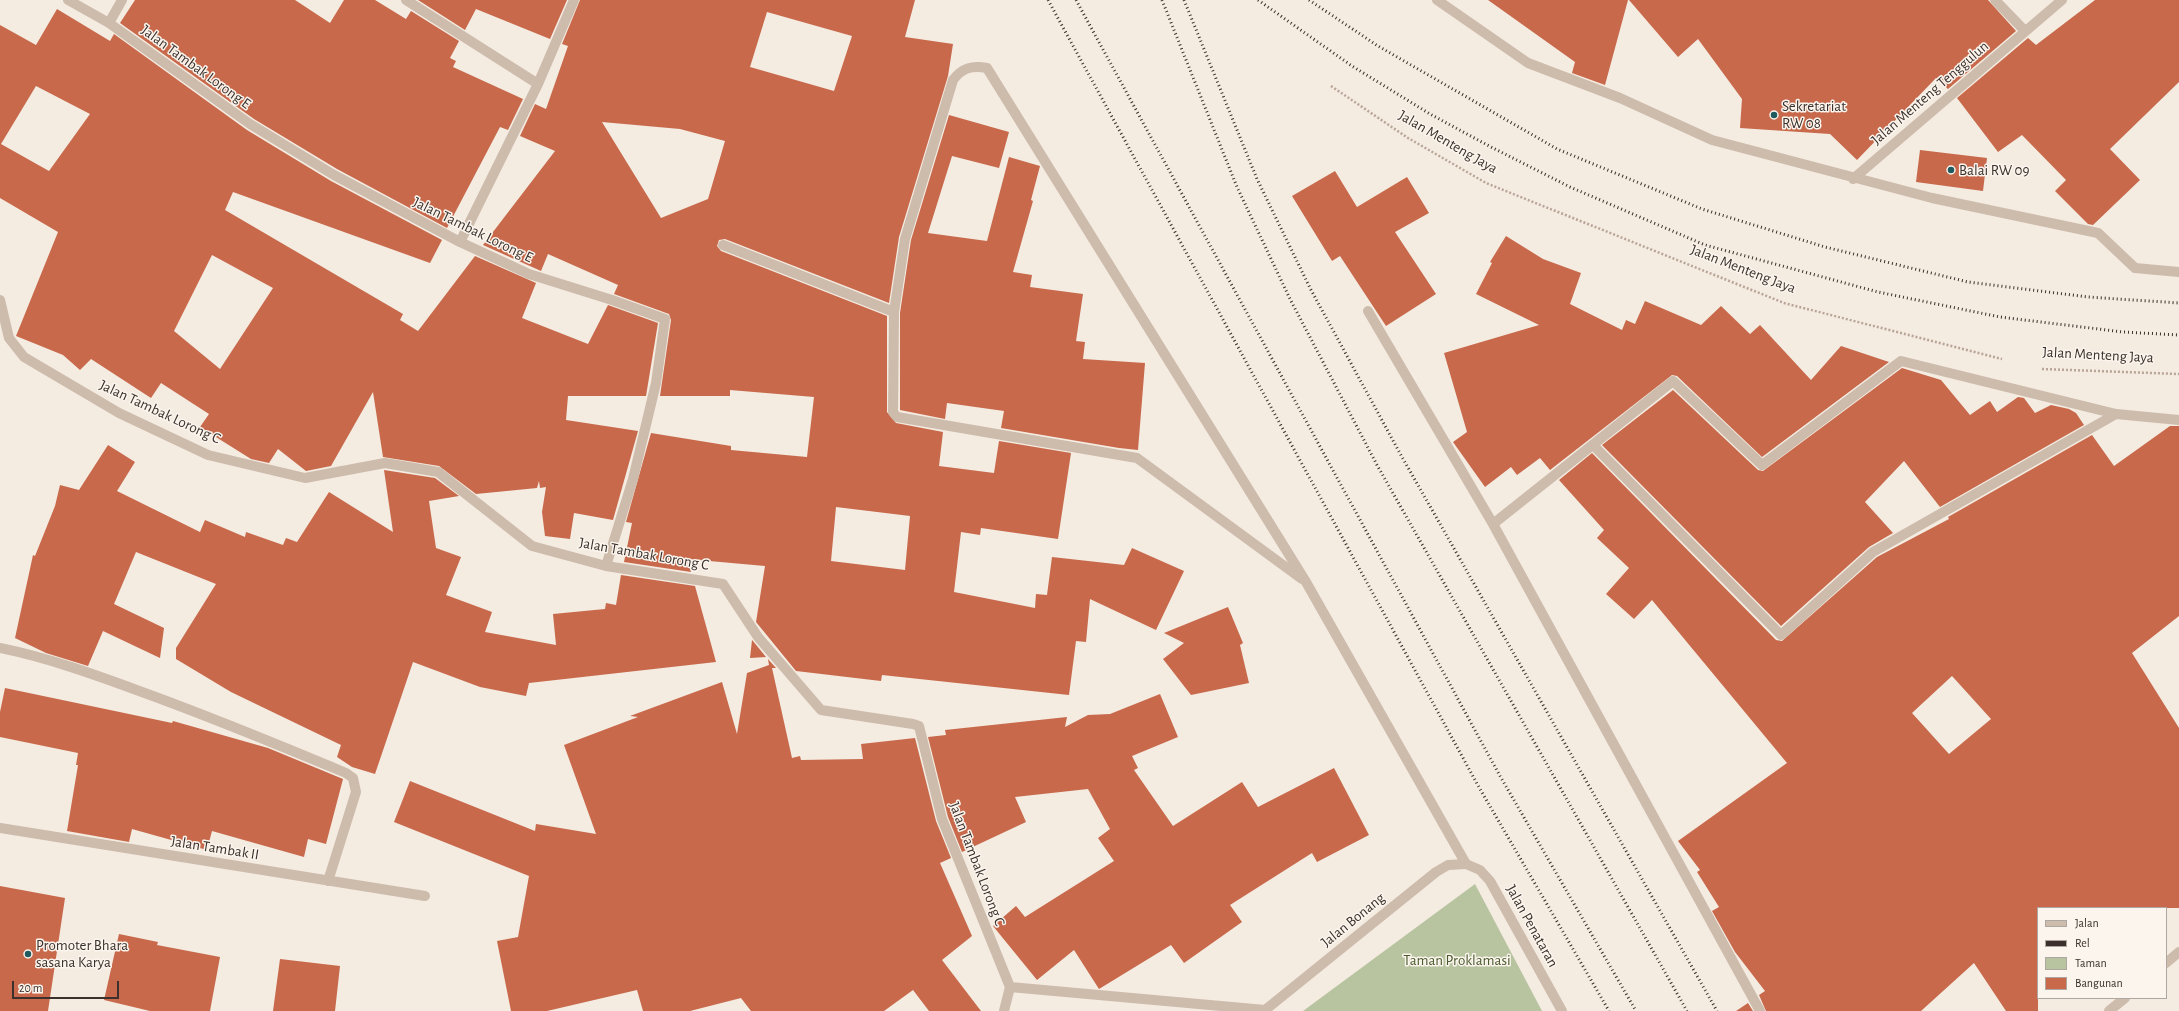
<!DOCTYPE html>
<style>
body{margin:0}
#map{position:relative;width:2179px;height:1011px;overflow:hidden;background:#f4ebe1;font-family:"Alegreya Sans",sans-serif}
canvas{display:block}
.legend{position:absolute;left:2037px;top:907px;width:130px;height:92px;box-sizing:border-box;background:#fbf5ee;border:1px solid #aea6a0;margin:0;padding:5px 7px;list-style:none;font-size:12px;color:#3b302b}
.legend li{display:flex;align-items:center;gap:8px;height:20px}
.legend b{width:20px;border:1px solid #aea6a0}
.scale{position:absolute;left:12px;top:981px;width:107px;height:18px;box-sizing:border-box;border:2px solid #3b302b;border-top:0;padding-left:5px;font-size:12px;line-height:14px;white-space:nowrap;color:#3b302b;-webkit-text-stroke:3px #fbf5ee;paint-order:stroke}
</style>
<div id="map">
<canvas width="2179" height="1011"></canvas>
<ul class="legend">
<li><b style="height:5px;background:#cdbbac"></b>Jalan</li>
<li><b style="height:5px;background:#3b302b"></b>Rel</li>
<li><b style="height:11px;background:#b8c4a0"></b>Taman</li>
<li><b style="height:11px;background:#c8694b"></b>Bangunan</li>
</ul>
<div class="scale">20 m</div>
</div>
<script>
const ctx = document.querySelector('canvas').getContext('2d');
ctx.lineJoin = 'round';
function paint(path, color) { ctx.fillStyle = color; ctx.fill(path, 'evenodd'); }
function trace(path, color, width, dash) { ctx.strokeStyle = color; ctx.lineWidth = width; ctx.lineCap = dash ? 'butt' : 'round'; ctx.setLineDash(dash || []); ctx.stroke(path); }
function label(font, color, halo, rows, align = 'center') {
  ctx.font = font + ' "Alegreya Sans",sans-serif'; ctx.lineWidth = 3; ctx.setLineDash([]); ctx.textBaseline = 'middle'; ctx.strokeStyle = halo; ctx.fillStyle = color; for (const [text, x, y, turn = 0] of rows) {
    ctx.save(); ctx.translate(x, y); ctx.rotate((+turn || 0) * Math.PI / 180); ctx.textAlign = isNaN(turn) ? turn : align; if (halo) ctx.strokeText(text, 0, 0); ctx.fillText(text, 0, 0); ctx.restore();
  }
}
const green = new Path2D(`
 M 1475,884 L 1542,1011 L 1303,1011 Z`);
const building = new Path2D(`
 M 135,0 L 295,0 L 330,23 L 344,0 L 375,0 L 406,19 L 411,11 L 459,41 L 450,58 L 456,61 L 453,67 L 523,99 L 508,130 L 500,127 L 447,228 L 337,169 L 254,119 L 120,23 Z
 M 418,0 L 567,0 L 550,39 L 476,9 L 465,30 Z
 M 580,0 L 915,0 L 905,37 L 953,44 L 948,76 L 899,237 L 889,303 L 725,239 L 719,240 L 717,246 L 721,251 L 887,316 L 887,412 L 896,423 L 943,432 L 939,466 L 994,473 L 999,441 L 1071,453 L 1058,539 L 981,528 L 980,535 L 961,532 L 954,592 L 1035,608 L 1036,594 L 1047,595 L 1052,557 L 1124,565 L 1132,548 L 1184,571 L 1156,630 L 1090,599 L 1086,642 L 1076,641 L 1069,695 L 882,675 L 881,681 L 796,671 L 756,622 L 765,566 L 687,559 L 691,572 L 624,562 L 632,523 L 626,522 L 651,433 L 731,446 L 731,450 L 807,457 L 814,397 L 730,390 L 730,396 L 660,396 L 671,320 L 669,314 L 614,294 L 618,285 L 548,254 L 541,271 L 483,245 L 555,151 L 520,136 L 535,104 L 546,109 L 568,46 L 562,44 ZM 767,12 L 852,36 L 834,91 L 750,67 ZM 602,122 L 680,129 L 725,141 L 708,199 L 661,218 ZM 836,507 L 910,516 L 905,570 L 831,561 Z
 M 1488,0 L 1628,0 L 1605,85 L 1572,73 L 1575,62 Z
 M 1629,0 L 1988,0 L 2016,31 L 1948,89 L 1936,78 L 1857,160 L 1830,134 L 1740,128 L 1742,99 L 1698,39 L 1678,57 Z
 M 2095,0 L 2179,0 L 2179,82 L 2110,149 L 2140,180 L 2093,225 L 2088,224 L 2055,191 L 2066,180 L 2022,135 L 1998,152 L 1957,98 L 2028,38 L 2036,45 Z
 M 57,9 L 110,41 L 114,34 L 247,130 L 331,181 L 442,240 L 430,263 L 233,192 L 225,210 L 403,314 L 400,320 L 418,331 L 475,256 L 536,283 L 522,318 L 588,344 L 608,305 L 658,323 L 646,396 L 568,396 L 566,420 L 638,431 L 613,520 L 574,513 L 570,539 L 545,536 L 542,512 L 546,487 L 540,488 L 539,481 L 537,488 L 476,494 L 439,466 L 383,457 L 373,392 L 331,466 L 306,471 L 278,449 L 269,463 L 251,459 L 200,427 L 209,414 L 161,383 L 151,398 L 91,359 L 80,370 L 63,355 L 16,336 L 58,232 L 0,198 L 0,25 L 36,45 ZM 36,86 L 90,114 L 49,171 L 1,144 ZM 212,255 L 273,288 L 220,369 L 174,331 Z
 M 949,115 L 1009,132 L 999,168 L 952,156 L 928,233 L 987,241 L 1009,157 L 1040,166 L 1031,200 L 1033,201 L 1013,272 L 1032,275 L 1030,287 L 1083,294 L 1076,341 L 1085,342 L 1083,359 L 1145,363 L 1138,450 L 1119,448 L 1001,428 L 1004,411 L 947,403 L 945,419 L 900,410 L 900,313 L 911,240 Z
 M 1920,150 L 1987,158 L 1983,191 L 1916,182 Z
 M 1335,171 L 1357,207 L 1407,177 L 1429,213 L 1395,232 L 1436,294 L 1386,326 L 1340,256 L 1332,261 L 1292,196 Z
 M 1506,236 L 1543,259 L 1581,273 L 1570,304 L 1622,330 L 1626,320 L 1635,324 L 1645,301 L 1701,325 L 1721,306 L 1750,334 L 1760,325 L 1811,380 L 1841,346 L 1889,362 L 1762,457 L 1677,376 L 1672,375 L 1550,470 L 1540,458 L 1517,475 L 1511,467 L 1485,487 L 1453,442 L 1467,432 L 1444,353 L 1539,325 L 1476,294 L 1492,263 L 1490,262 Z
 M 1902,368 L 1941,380 L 1970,415 L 1990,401 L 1997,412 L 2018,397 L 2024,398 L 2035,413 L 2051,405 L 2069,409 L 2076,413 L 2084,425 L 1940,507 L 1904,461 L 1865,502 L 1893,533 L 1869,547 L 1781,626 L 1602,445 L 1673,390 L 1758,470 L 1763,471 Z
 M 2170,426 L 2179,426 L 2179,616 L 2132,653 L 2179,728 L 2179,908 L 2038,908 L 2038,1011 L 2006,1011 L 1974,963 L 1921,1011 L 1766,1011 L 1759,995 L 1765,991 L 1735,952 L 1712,911 L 1719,907 L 1697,872 L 1700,870 L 1678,841 L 1787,763 L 1652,600 L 1634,619 L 1606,594 L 1629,568 L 1597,538 L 1604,530 L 1559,480 L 1592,453 L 1776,640 L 1782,641 L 1877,557 L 1949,519 L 1948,517 L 2092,435 L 2114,466 ZM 1952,676 L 1991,719 L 1949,754 L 1912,713 Z
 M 108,445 L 135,462 L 117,491 L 200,532 L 205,520 L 245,537 L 246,532 L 283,545 L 286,538 L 297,542 L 329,492 L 393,532 L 384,470 L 435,478 L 459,496 L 429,501 L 436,548 L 461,557 L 446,595 L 492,612 L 485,632 L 556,645 L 553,614 L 605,609 L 606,603 L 616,605 L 621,575 L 695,586 L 716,662 L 529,683 L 526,696 L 480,687 L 413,662 L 375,774 L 352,767 L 337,757 L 341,745 L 231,692 L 176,659 L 176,648 L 216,584 L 136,552 L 114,604 L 164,628 L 160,658 L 103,631 L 88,666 L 46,653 L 15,638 L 33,555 L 35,556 L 55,506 L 60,485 L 79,490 Z
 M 1228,607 L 1243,643 L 1240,645 L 1249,683 L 1191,695 L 1163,659 L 1184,643 L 1164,633 Z
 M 752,640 L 753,641 L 766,657 L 750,658 Z
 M 768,659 L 776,668 L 772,668 L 792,758 L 800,756 L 801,760 L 863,759 L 861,744 L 915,738 L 936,821 L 951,858 L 940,863 L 972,936 L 942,960 L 981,1011 L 929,1011 L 913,990 L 884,1011 L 751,1011 L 741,998 L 690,1011 L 643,1011 L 637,990 L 547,1011 L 511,1011 L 497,941 L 518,937 L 529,876 L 394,822 L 410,781 L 535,831 L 536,824 L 596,834 L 564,745 L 638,717 L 630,716 L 722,682 L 737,734 L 747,673 L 769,665 Z
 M 5,688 L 172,723 L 173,721 L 268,748 L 343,779 L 326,844 L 308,839 L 304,857 L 212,831 L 207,850 L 132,829 L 129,842 L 67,831 L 78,765 L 76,765 L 78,753 L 0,737 L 0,712 Z
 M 1160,694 L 1178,737 L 1132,756 L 1138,768 L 1134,770 L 1173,826 L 1242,782 L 1258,807 L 1334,768 L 1369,835 L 1317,862 L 1312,853 L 1230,905 L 1242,922 L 1184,963 L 1171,945 L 1099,989 L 1074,950 L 1037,980 L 993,926 L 1016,906 L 1025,917 L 1114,861 L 1098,838 L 1110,829 L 1088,789 L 1015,797 L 1026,822 L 962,852 L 948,817 L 928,737 L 946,735 L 945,730 L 1067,717 L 1065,727 L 1088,715 L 1110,714 Z
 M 0,886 L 65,898 L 48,1011 L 0,1011 Z
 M 119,934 L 158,942 L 157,945 L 220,957 L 210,1011 L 150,1011 L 104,1000 Z
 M 280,959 L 340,966 L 335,1011 L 273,1011 Z
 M 1748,1003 L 1753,1011 L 1736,1011 Z`);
const path = new Path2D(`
 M 1331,86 L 1408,138 L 1486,183 L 1784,303 L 2002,359
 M 2042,369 L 2179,374`);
const service = new Path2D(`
 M 1466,864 L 1480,870 L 1490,881 L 1562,1011`);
const minor = new Path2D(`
 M 68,0 L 109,23 L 250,124 L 334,175 L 460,242 L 529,274 L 612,300 L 665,319 L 656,383 L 633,479 L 606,566
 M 406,0 L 538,84
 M 1437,0 L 1528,63 L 1620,98 L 1712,140 L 1932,198 L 2098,233 L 2135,268 L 2179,272
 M 1995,0 L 2025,31
 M 109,23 L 122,0
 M 1853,179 L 2062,0
 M 460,242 L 538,84 L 574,0
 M 723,245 L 894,312 L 893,412 L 897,417 L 1137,458 L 1302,579
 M 0,300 L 9,338 L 24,357 L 119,413 L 208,455 L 305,478 L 385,463 L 438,472 L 532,546 L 606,566 L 723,584 L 758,637 L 821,710 L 913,724 L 919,726 L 942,819 L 1010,987 L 1004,1011
 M 1368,311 L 1493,524 L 1760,1011
 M 894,312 L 905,239 L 953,80 C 962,68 972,65 987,68 L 1306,582 L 1466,864 L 1448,865 L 1436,872 L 1264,1011
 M 1593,445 L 1781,635 L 1873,552 L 2116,414
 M 1493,524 L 1673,381 L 1762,465 L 1901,361 L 2116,414 L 2179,420
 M 0,648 C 49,658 96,675 142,692 C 211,717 279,745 346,773 L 353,778 L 356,792 L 328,881
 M 0,828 L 425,896
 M 2166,963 L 2179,952
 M 1010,987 L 1265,1010
 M 2109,1011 L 2125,998`);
const rail = new Path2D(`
 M 1048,0 L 1480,789 L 1609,1011
 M 1076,0 L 1500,776 L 1636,1011
 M 1162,0 L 1237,187 L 1290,299 L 1377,465 L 1687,1011
 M 1184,0 L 1257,179 L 1310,288 L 1402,457 L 1717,1011
 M 1258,0 L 1352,66 L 1430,114 L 1491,147 L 1570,187 L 1705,245 L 1878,292 L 2000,317 L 2123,332 L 2179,335
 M 1309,0 L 1378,46 L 1557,149 L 1702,209 L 1825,247 L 1968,282 L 2088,297 L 2179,303`);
const markers = [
 [1774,115,4,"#1f5a5e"],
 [1951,170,4,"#1f5a5e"],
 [28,954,4,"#1f5a5e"]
];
const streetNames = [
 ["Jalan Tambak Lorong E",196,67,36],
 ["Jalan Menteng Tenggulun",1930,93,-41],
 ["Jalan Menteng Jaya",1448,142,30],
 ["Jalan Tambak Lorong E",473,230,26],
 ["Jalan Menteng Jaya",1743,269,21],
 ["Jalan Menteng Jaya",2098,355,3],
 ["Jalan Tambak Lorong C",160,412,25],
 ["Jalan Tambak Lorong C",644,554,10],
 ["Jalan Tambak II",215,848,9],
 ["Jalan Tambak Lorong C",977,864,69],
 ["Jalan Bonang",1353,920,-39],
 ["Jalan Penataran",1532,926,61]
];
const poiNames = [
 ["Sekretariat",1782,106],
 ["RW 08",1782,123],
 ["Balai RW 09",1959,170],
 ["Promoter Bhara",36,945],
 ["sasana Karya",36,962]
];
const parkNames = [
 ["Taman Proklamasi",1457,960]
];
paint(green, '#b8c4a0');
paint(building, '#c8694b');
trace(path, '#b9a596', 2.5, [2, 2]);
trace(service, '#cdbbac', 10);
trace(minor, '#cdbbac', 10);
trace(rail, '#3b302b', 3, [1, 3]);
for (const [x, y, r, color] of markers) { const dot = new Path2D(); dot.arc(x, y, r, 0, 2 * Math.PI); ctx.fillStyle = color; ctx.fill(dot); trace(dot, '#fbf5ee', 1.5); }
label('15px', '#3b302b', '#fbf5ee', streetNames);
label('15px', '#3b302b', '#fbf5ee', poiNames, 'left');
label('15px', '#4a5a2e', '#fbf5ee', parkNames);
</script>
